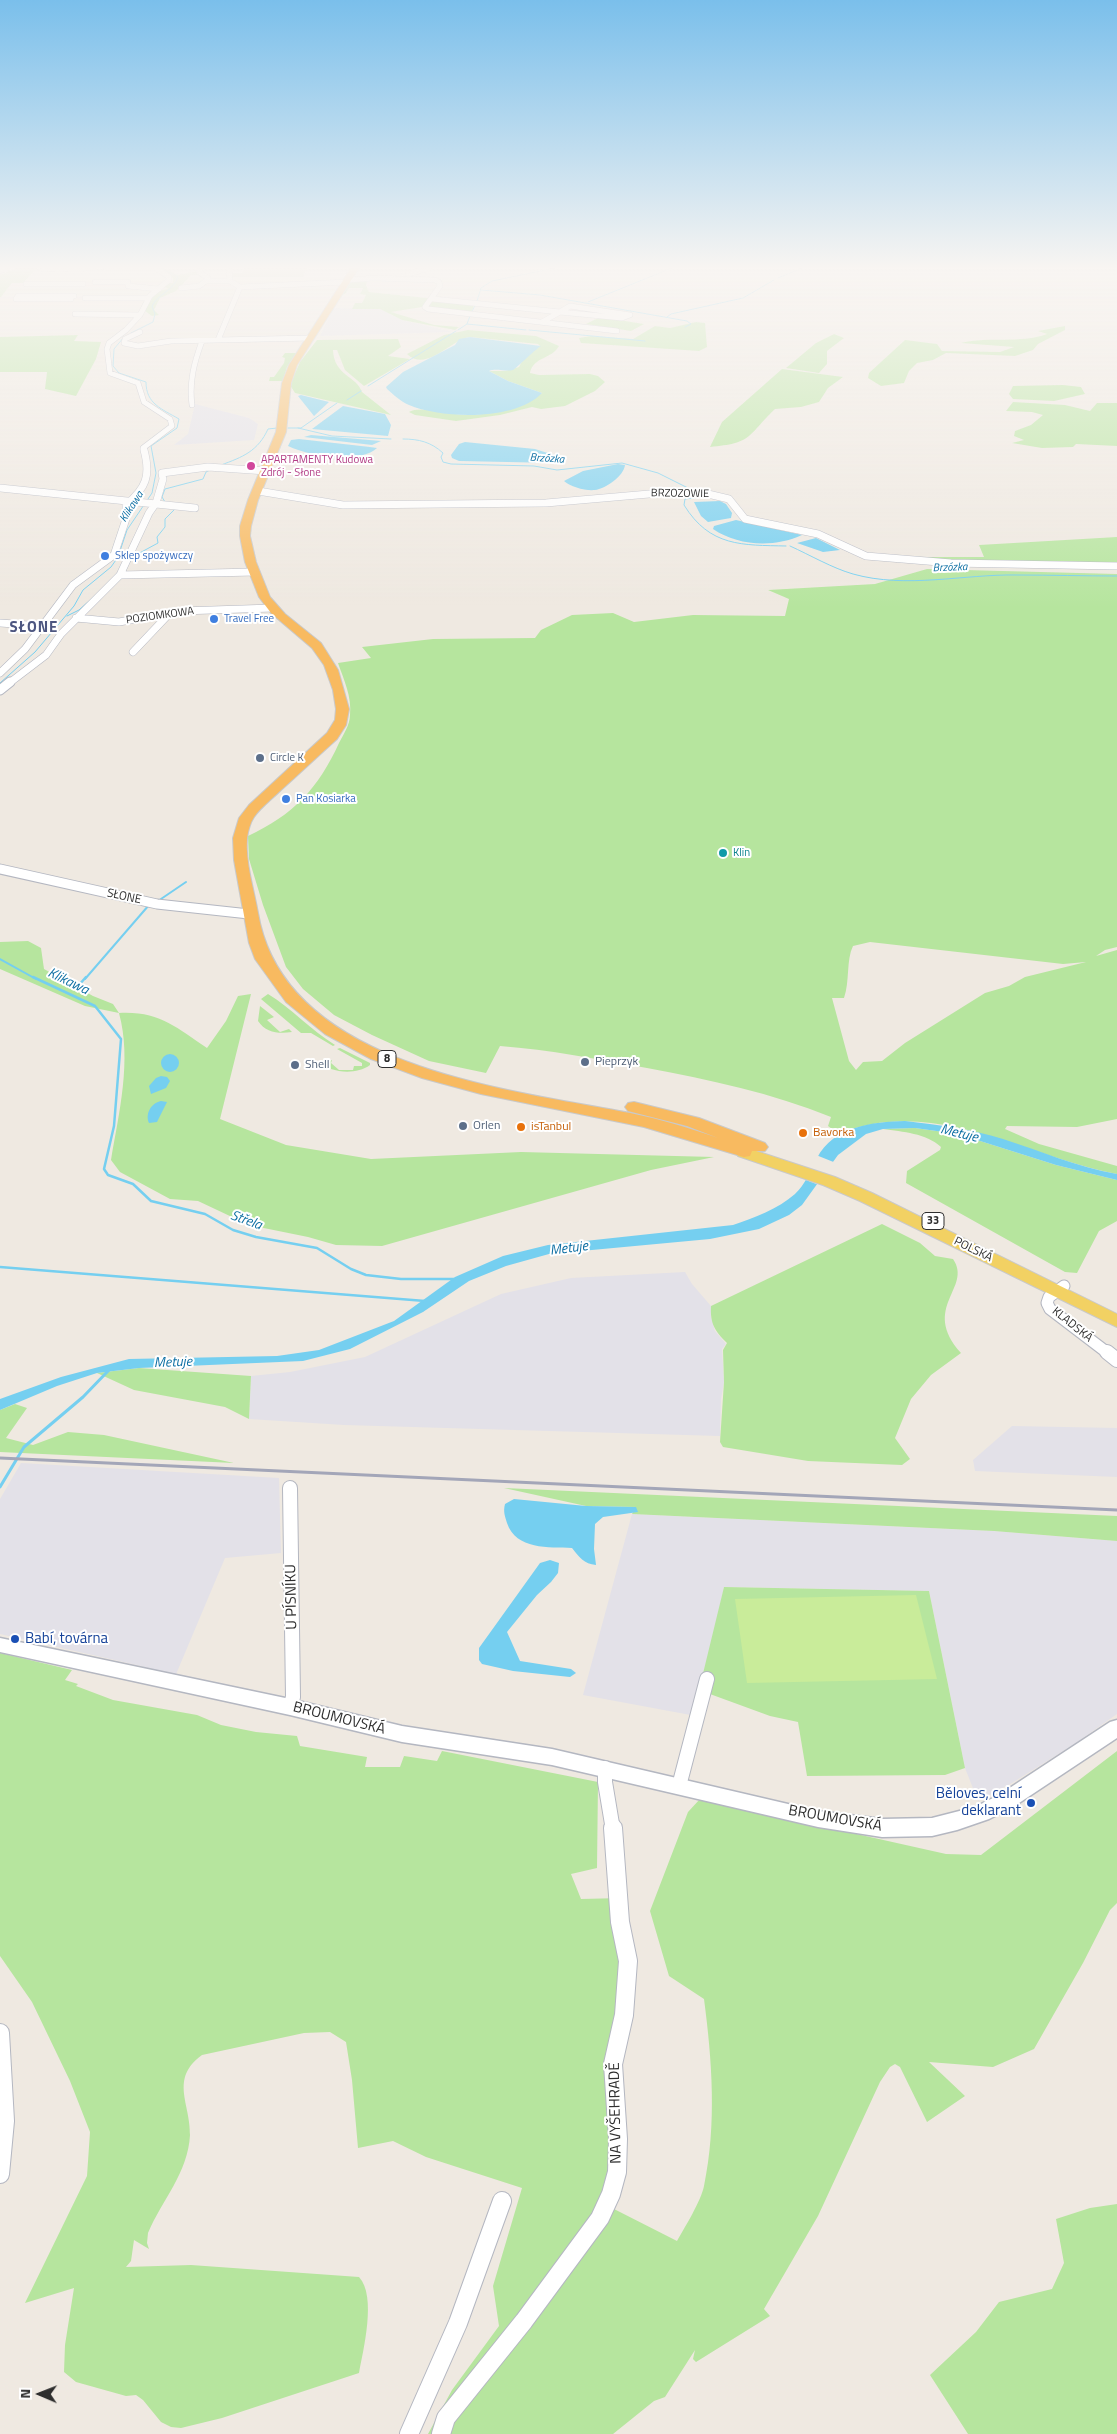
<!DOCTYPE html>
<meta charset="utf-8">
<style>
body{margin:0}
#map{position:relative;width:1117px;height:2434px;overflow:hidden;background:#efe9e1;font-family:"Titillium Web",sans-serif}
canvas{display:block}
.north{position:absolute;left:15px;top:2369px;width:50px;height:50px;-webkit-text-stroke:4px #fff;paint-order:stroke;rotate:271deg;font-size:14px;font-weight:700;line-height:20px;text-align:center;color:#2e2e2e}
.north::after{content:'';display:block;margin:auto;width:18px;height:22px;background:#2e2e2e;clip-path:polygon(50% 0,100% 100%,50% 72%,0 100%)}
</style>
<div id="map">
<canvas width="1117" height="2434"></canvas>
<div class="north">N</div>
</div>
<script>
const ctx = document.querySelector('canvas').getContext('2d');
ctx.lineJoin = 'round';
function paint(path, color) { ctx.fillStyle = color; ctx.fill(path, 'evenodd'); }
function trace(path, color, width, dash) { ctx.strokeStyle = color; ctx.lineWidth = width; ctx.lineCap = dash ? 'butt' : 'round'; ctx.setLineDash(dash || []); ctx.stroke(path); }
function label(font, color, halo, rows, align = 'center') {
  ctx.font = font + ' "Titillium Web",sans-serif'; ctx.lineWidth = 4; ctx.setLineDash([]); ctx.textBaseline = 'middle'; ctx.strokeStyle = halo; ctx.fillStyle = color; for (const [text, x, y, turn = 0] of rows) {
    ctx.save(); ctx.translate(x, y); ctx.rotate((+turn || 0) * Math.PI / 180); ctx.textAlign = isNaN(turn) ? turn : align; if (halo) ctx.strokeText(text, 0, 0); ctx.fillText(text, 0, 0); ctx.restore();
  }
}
const industrial = new Path2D(`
 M 333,308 L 380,309 L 402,320 L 453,332 L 320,336 Z
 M 195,404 L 249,418 L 258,424 L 254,440 L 174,445 L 188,434 Z
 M 685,1272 L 692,1284 L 711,1306 L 711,1317 L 715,1331 L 726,1344 L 722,1349 L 724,1382 L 721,1399 L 720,1436 L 344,1425 L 249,1419 L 251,1376 L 290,1372 L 365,1357 L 501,1294 L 571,1278 Z
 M 1012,1426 L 1117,1428 L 1117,1477 L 975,1471 L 973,1460 Z
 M 21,1463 L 279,1478 L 281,1553 L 225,1558 L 174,1679 L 141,1666 L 0,1634 L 0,1499 Z
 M 632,1514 L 994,1531 L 1117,1541 L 1117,1714 L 1076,1743 L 1012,1783 L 978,1801 L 965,1768 L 929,1591 L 724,1587 L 696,1716 L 583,1695 Z`);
const green = new Path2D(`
 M 17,268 L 37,268 L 23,283 L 12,283 L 0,298 L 0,275 Z
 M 158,269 L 163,268 L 178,275 L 197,271 L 200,275 L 191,275 L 176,291 L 160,298 L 154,310 L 159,315 L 152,316 L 145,311 C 150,300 156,289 169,289 L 164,287 L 169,283 L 173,283 L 173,278 Z
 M 368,279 L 366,285 L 369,292 L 475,303 L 471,314 L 422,307 L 391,312 L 434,325 L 459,327 L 455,330 L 402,320 L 380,309 L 352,309 L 355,303 L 362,303 L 366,295 L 360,294 L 363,288 L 349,288 L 345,294 L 341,295 L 348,282 Z
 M 600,317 L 644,324 L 631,331 L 586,324 Z
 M 696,322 L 705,323 L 707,347 L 699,351 L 581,343 L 579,338 L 591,336 L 633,339 L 655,326 L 670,328 Z
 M 1065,326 L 1065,330 L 1038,344 L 1033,350 L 1015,356 L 946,353 L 933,360 L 917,363 L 909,371 L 904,383 L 881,386 L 868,378 L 869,373 L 905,340 L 937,344 L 942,351 L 1000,352 L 1014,347 L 961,343 C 990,336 1019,344 1047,334 L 1038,331 Z
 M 468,330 L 536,336 L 559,346 C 552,359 533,357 530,373 L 539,375 L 590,374 L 598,376 L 605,382 L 595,391 L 565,406 L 541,409 L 532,407 L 500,415 L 456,421 L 415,415 L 409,412 C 421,405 452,415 467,415 C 496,415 517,406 542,393 L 508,381 L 489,371 L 505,371 L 519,367 L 523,359 L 540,346 L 538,344 L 470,337 C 451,339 427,373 407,354 L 444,335 Z
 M 834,334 L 844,338 L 827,351 L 827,364 L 819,373 L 786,368 L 816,343 Z
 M 78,335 L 74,341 L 101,342 L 96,359 L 76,396 L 45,389 L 47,372 L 0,372 L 0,337 Z
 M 398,339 L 401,347 L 388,356 L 410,359 L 364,386 L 345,370 L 337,350 L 333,350 C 334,376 357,376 362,392 L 391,415 L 295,393 L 290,385 L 300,362 L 317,340 Z
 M 285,353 L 297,353 L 287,367 L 283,381 L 269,381 L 270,377 L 274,377 L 284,363 L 285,358 L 282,357 Z
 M 782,369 L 843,377 L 828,388 L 819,402 L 801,407 L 775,409 C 746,437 753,443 710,447 L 722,422 Z
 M 1063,385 L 1081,387 L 1085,394 L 1054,401 L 1013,399 L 1009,394 L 1013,386 Z
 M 1013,402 L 1065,405 L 1090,411 L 1097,403 L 1117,403 L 1117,446 L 1076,444 L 1073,447 L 1042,448 L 1012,443 L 1024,440 L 1014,436 L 1015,431 L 1031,425 L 1043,415 L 1032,412 L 1006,411 Z
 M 1117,537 L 1117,564 L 946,562 L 915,557 L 984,557 L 979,545 Z
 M 927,569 L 1117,574 L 1117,947 L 1105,950 L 1096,956 L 1117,950 L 1117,1119 L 1077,1127 L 1007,1126 L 1005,1129 L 1039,1144 L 1117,1166 L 1117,1174 C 1026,1157 933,1095 839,1134 L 828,1126 L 831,1117 C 772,1093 710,1080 647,1068 C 598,1059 550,1050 500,1046 L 486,1073 L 429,1061 L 372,1035 L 334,1015 L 303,989 L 286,967 L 263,905 L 249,859 L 248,836 C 293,815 318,789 339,743 C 343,735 350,725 350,715 C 352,697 344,680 338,663 L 371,658 L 362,647 L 433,639 L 535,638 L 541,630 L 572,615 L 613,613 L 634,622 L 693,615 L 785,616 L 789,599 L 768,590 L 875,584 ZM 870,942 L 1063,964 L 1086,962 L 1025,977 L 1009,986 L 985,993 L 905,1043 L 882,1061 L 863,1062 L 856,1070 L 849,1061 L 832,998 L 844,998 C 850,981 846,960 853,946 Z
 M 28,941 L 41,948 L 44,969 L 93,996 L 113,1004 L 119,1013 C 160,1011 175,1027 207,1048 L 226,1021 L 238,996 L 251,994 L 220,1119 L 286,1145 L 371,1159 L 521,1152 L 714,1157 L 651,1170 L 382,1246 L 336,1245 L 308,1237 L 249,1225 L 198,1201 L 170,1199 L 120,1172 L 111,1160 C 119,1113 132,1060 119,1013 L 85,1006 L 0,969 L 0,942 Z
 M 268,994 C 291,1008 311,1030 335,1045 L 333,1046 L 311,1033 L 301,1033 L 261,999 Z
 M 260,1006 L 274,1017 L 267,1020 L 280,1032 L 289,1029 L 292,1032 C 279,1034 266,1033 258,1021 Z
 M 340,1048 L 370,1063 L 370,1065 C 359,1073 343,1073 331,1069 L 327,1062 L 332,1060 L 331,1063 L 339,1070 L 353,1070 L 354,1066 L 362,1066 L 362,1063 L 337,1049 Z
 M 915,1128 L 958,1134 L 1056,1165 L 1117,1180 L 1117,1221 L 1099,1231 L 1077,1273 L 1065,1272 L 906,1183 L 907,1171 L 940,1150 L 941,1147 C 926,1133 903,1132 883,1129 Z
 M 882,1224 L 920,1243 L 935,1256 L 953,1259 C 973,1288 920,1307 961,1353 L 931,1375 L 911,1399 L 895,1438 L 910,1459 L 902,1465 L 808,1461 L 723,1447 L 720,1442 L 724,1382 L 723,1350 L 727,1343 C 715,1331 710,1324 711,1306 Z
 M 139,1368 L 251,1376 L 249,1419 L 225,1407 L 134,1390 L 97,1373 Z
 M 15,1404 L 27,1408 L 6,1438 L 33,1445 L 68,1432 L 104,1435 L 234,1463 L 0,1452 L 0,1410 Z
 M 504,1488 L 1117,1516 L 1117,1541 L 994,1531 L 632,1514 L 636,1507 L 586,1506 Z
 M 724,1587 L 929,1591 L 965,1768 L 945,1775 L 807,1776 L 798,1722 L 770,1716 L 699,1690 Z
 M 0,1653 L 72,1670 L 65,1680 L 78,1684 L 76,1686 L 113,1700 L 197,1715 L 221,1725 L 256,1732 L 297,1736 L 300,1746 L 367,1757 L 365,1767 L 400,1767 L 404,1756 L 437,1761 L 442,1751 L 598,1782 L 597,1868 L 571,1874 L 581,1899 L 622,1898 L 614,2209 L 677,2241 C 685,2227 701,2201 704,2186 C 717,2124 712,2060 704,1999 L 669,1976 L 650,1911 L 688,1812 L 700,1799 L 946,1854 L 981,1855 L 1117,1751 L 1117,1903 L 1110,1910 L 1083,1963 L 1034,2049 L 993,2067 L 929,2062 L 965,2096 L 927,2122 L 900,2067 L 895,2064 L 890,2067 L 880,2082 L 818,2216 L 764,2309 L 770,2316 L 696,2362 L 693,2359 L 695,2350 L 665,2397 L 654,2401 L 613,2434 L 428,2434 L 452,2390 L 499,2326 L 493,2286 L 522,2188 L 426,2157 L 393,2141 L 358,2148 L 352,2080 L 346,2042 L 330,2032 L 304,2033 L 202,2055 C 169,2079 191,2104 190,2135 C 188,2173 162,2200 148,2233 L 147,2243 L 149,2249 L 134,2240 L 131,2261 L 126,2267 L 191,2265 L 359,2277 C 377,2296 363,2351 359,2373 L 222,2418 L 181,2428 L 171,2427 L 161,2422 L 143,2400 L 136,2395 L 126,2396 L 76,2382 L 64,2372 L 65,2345 L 74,2288 L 25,2303 L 87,2176 L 90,2132 L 70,2081 L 32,2002 L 0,1956 Z
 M 1117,2204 L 1117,2434 L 968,2434 L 930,2375 L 976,2332 L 999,2302 L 1052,2289 L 1064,2263 L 1056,2219 L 1090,2208 Z`);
const cemetery = new Path2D(`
 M 244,268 L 307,268 L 303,277 L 230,277 L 231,273 L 242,273 Z`);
const pitch = new Path2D(`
 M 916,1595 L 937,1679 L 747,1683 L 735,1599 Z`);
const water = new Path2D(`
 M 470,337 L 541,346 C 533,351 517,368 513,370 C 505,372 497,368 489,371 L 508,381 L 542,393 C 516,421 442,419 409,405 C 400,401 394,395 387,389 L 386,387 L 403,372 L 455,345 L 459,339 Z
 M 301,395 L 329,402 L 314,416 L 298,396 Z
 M 343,406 L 385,414 L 391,425 L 388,436 L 312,429 Z
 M 311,435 L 381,441 L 372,445 L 304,437 Z
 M 299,439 L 370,447 L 377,448 C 358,465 309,456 288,446 L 291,440 Z
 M 465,442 L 535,449 L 557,456 L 555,463 L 459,461 L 452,458 L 451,455 L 459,444 Z
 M 618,464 L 625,465 C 624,476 605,489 595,490 C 585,491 571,487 564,481 L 583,471 Z
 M 720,501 L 726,504 L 732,513 L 731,518 L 708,522 L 701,516 L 694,502 Z
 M 736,520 L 802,535 C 774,548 738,546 713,529 L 714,526 Z
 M 816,538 L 840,550 L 823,552 L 797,543 Z
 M161 1063a9 9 0 1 1 18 0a9 9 0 1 1-18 0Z
 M 161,1076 L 167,1077 L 170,1081 L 166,1088 L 151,1094 L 149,1086 L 156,1078 Z
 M 161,1101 L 167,1102 L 157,1122 L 149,1123 C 145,1114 151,1103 161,1101 Z
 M 905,1121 C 938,1125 971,1129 1003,1139 C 1041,1151 1077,1167 1117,1174 L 1117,1180 L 1056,1165 L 958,1134 L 915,1128 L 883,1129 L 866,1134 L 838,1155 L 802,1205 L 789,1215 L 759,1229 L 710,1239 L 549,1254 L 506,1266 L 469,1281 L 423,1312 L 350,1349 L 303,1361 L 139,1368 L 97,1373 L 57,1386 L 0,1410 L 0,1399 L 61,1377 L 129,1359 L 277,1356 L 319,1350 L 394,1321 L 455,1277 L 503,1256 L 548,1245 L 733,1225 C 754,1218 778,1209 795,1194 C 805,1185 811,1170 817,1158 C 834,1126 872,1122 905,1121 Z
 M 514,1499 L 586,1506 L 636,1507 L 638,1512 L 603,1517 L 595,1524 L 594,1549 L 596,1565 C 584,1564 579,1557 572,1548 C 549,1547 516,1550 507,1523 C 505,1516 503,1512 505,1504 Z
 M 550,1560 L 559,1563 L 558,1573 L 551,1582 L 537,1595 L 507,1632 L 520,1661 L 571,1669 L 576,1673 L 570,1677 L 513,1671 L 482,1664 L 479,1660 L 479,1648 L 540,1563 Z`);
const pier = new Path2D(`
 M 816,1155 L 836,1163 L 819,1185 L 803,1179 Z`);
const streamFar3 = new Path2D(`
 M 778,278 L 802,268
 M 481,290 L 540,295 L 687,321 L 691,324 L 685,327
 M 477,301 L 481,288 L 492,281 L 555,268
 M 588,302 L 672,268
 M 471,313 L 476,304
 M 667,317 L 671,314 L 743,298 L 774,280
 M 467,324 L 526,330
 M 458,330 L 467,324 L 470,316
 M 529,330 L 645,341
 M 131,333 L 153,322 L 155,314 L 152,306 C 158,294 174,290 178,277 L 161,268
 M 368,386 L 456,331
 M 347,400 L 361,391
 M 288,428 L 301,428 L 337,403
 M 298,428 L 332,436 L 391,439
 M 403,439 C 419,439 431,442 443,453 L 441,457 L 443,462 L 451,464 L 534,466 L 557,470 L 622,463 L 658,473 L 696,492
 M 221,465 C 243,457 258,451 268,429 L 277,428
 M 699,497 L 685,499 L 684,505 C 710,547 742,545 786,546
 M 165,502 L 162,497 L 165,489 L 203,479 L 206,472 L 210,470
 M 790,546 C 810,555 832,568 853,574 C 906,589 964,574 1017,575 C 1051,575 1084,576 1117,576
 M 127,566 L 134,556 L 158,543 L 157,537 L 165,527 L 165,519 L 175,509
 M 108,584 L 120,570
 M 67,616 L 79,610 L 98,593
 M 0,683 L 35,652 L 74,606 L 83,590 L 111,567 L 118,557 L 127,530 L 152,493 L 156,473 L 151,446 L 177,428 L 179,419 C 162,409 146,404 146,382 L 119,373 L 113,366 L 114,349 L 124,337`);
const streamFar2 = new Path2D(`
 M 158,901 L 186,882
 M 0,959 L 36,979
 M 85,979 L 149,905`);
const streamFar1 = new Path2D(`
 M 33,977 L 95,1006 L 121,1039 L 114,1126 L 104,1169 L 108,1175 L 133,1184 L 151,1201 L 205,1214 L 233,1230 L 256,1237 L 317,1248 L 351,1269 L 366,1275 L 401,1279 L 454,1279
 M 83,988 L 79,985 L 86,977
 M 0,1267 L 425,1301`);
const stream = new Path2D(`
 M 0,1487 L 24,1447 L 83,1397 L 109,1370`);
const minorFar5 = new Path2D(`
 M 106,268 L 155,268
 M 201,268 L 199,272 L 208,278 L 206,281
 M 229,268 L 230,281
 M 43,269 L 93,268
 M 0,271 L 8,268
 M 408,274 L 429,268
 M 348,280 L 374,278 L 435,280 L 439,282 L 440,286 L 425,307 L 428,309 L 617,331
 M 206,281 L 230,281 L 240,287 L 346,282
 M 95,282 L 128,282 L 128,286 L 159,289
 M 26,284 L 83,284
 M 181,288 L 199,286 L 206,281
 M 85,298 L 149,298
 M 71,299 L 16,299 L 18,296 L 74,296
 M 433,299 L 560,312
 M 570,306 L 630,315 L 622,318 L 560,312 Z
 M 75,314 L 140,315
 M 542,322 L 560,312
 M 140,332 L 125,339 L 124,343 L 138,346 L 171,341 L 311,338
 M 218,340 L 240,287
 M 192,405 C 189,382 194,363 202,341
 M 144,451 L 143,448 L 172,426 L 170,419 L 144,402 L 138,383 L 110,373 L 107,349 L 109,343 L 126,330 L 140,315 L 150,296 L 169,280 L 169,277 L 156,268`);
const minorFar4 = new Path2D(`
 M 0,488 L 195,508
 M 258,491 L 343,505 L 546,503 L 649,494 L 708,494 L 729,499 L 745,519 L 818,534 L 866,556 L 951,563 L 1117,566
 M 120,575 L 255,572
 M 76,618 L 119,622 L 181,611 L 273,608
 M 0,623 L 42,626
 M 133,652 L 169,614
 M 0,673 L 25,649 L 73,585 L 114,555 L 126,519 L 126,505 C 146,488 151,476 144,450
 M 8,684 L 46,655 L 61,634 L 120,575 L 149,513 L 156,503 L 163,479 L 162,473 L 208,467 L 266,471`);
const minorFar3 = new Path2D(`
 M 0,690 L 10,682
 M 0,869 L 157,904 L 249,914`);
const minorFar2 = new Path2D(`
 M 1064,1286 L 1049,1297 L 1047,1303 L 1050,1309 L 1109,1354`);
const minorFar1 = new Path2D(`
 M 1107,1352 L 1117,1360
 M 290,1488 L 293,1697 L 290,1707
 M 605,1768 L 605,1782 L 613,1830
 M 679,1786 L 707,1679`);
const minor = new Path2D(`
 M 0,2033 L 5,2121 L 0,2174
 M 409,2434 L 458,2323 L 502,2201
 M 441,2434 L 446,2418 L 524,2321 L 600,2218 L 611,2194 L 617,2172 L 618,2139 L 613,2064 L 624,2015 L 628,1961 L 620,1922 L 613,1828`);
const secondary = new Path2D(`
 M 0,1638 L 290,1699 L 402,1726 L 552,1749 L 818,1811 L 882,1819 L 932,1818 L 975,1807 L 999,1795 L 1110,1722 L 1117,1720 L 1117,1738 L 1013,1807 L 989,1819 L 957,1830 L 932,1836 L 882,1837 L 818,1827 L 552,1765 L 402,1742 L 290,1715 L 0,1652 Z`);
const primary = new Path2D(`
 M 744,1147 L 835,1177 L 872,1193 L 1117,1314 L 1117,1327 L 860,1201 L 823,1185 L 738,1156 L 736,1152 L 738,1148 Z`);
const trunk = new Path2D(`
 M 351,268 L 359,268 L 297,365 L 291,383 L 286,432 L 258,500 L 251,526 L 250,536 L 256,562 L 270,597 L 285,614 L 321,643 L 338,670 L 349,709 L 346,725 L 337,739 C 318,756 300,773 281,790 C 272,799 261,807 254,817 C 250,823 248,831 247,838 C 245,862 254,890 258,913 C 284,1067 507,1089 630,1113 C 660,1119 689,1128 718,1138 L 687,1126 L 628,1111 L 625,1107 L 628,1103 L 634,1102 L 699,1118 L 765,1143 L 768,1147 L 765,1151 L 752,1151 L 750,1156 L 744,1157 L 644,1127 L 481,1094 L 422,1078 L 371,1059 L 325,1034 L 286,1002 L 255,959 L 249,943 L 234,860 L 233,838 L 239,818 L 249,805 L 327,733 L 335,720 L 336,709 L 333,690 L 324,665 L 312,648 L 271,613 L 259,597 L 245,562 L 240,536 L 240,526 L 248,500 L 276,432 L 282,383 L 289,365 Z`);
const rail = new Path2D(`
 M 0,1458 L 1117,1510`);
const markers = [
 [251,466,5,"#d1479c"],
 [105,556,5,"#3f7fe0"],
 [214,619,5,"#3f7fe0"],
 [260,758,5,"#5c6f8a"],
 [286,799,5,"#3f7fe0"],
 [723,853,5,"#0f9aa8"],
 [585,1062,5,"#5c6f8a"],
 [295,1065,5,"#5c6f8a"],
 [463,1126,5,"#5c6f8a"],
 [521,1127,5,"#e8710a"],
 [803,1133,5,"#e8710a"],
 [15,1639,5,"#1a4fb4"],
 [1031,1803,5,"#1a4fb4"]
];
const farWaternames = [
 ["Brzózka",547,459,4],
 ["Klikawa",132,507,-57],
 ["Brzózka",950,568,-2]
];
const farHotelnames = [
 ["APARTAMENTY Kudowa",261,460],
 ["Zdrój - Słone",261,473]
];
const farStreetnames = [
 ["BRZOZOWIE",680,494,1],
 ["POZIOMKOWA",160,616,-8]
];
const farShopnames = [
 ["Sklep spożywczy",115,556],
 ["Travel Free",224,619],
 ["Pan Kosiarka",296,799]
];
const farServicenames = [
 ["Circle K",270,758]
];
const farCulturenames = [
 ["Klin",733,853]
];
const shields = [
 [387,1059,18],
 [933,1221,22]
];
const shieldNames = [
 ["8",387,1059],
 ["33",933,1221]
];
const streetNames = [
 ["SŁONE",124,897,12],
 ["POLSKÁ",973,1250,26],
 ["KLADSKÁ",1072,1325,39]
];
const serviceNames = [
 ["Pieprzyk",595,1062],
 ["Shell",305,1065],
 ["Orlen",473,1126]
];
const foodNames = [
 ["isTanbul",531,1127],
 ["Bavorka",813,1133]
];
const waterNames = [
 ["Klikawa",68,982,26],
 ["Metuje",959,1134,14],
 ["Střela",246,1221,20],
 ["Metuje",569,1249,-7],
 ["Metuje",173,1363,-2]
];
const farDistrictnames = [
 ["SŁONE",34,628]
];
const nearStreetnames = [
 ["U PÍSNÍKU",292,1597,-91],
 ["BROUMOVSKÁ",339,1719,14],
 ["BROUMOVSKÁ",835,1819,10],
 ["NA VYŠEHRADĚ",616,2113,-91]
];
const nearTransitnames = [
 ["Babí, továrna",25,1639],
 ["Běloves, celní",1021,1794,"right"],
 ["deklarant",1021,1811,"right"]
];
paint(industrial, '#e3e1e8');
paint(green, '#b6e59e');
paint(cemetery, '#c8d9b8');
paint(pitch, '#c9ec9a');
paint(water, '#75cff0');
paint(pier, '#efe9e1');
trace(streamFar3, '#75cff0', 1);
trace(streamFar2, '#75cff0', 2);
trace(streamFar1, '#75cff0', 2.5);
trace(stream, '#75cff0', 3);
trace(minorFar5, '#b4b7c1', 6);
trace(minorFar4, '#b4b7c1', 8);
trace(minorFar3, '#b4b7c1', 11);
trace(minorFar2, '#b4b7c1', 13);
trace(minorFar1, '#b4b7c1', 16);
trace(minor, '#b4b7c1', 20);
trace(secondary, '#b4b7c1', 3);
trace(primary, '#c9c9c9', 2);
trace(trunk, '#c9c9c9', 2);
trace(minorFar5, '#fff', 5);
trace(minorFar4, '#fff', 7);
trace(minorFar3, '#fff', 9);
trace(minorFar2, '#fff', 11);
trace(minorFar1, '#fff', 14);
trace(minor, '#fff', 18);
paint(secondary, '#fff');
paint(primary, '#f2d163');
paint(trunk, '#f8ba60');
trace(rail, '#a3a6b8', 3);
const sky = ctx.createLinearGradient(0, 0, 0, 608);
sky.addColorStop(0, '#7abfeb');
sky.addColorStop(0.44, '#f8f5f2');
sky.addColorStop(1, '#f8f5f200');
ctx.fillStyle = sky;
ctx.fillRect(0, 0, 1117, 608);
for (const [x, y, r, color] of markers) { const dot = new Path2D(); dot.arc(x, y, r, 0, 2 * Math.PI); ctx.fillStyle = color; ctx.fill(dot); trace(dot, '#fff', 2); }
label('italic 11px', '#0d6fa3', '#fff', farWaternames);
label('11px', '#b23c85', '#fff', farHotelnames, 'left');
label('11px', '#2e2e2e', '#fff', farStreetnames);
label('11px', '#366cbe', '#fff', farShopnames, 'left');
label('11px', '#4e5e75', '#fff', farServicenames, 'left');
label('11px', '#0d838f', '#fff', farCulturenames, 'left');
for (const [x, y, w] of shields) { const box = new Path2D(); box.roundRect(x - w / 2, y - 8.5, w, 17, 4); ctx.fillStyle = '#fff'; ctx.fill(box); trace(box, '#2e2e2e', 1); }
label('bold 11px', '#2e2e2e', null, shieldNames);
label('12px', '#2e2e2e', '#fff', streetNames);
label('12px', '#4e5e75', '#fff', serviceNames, 'left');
label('12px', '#c56008', '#fff', foodNames, 'left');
label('italic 14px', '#0d6fa3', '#fff', waterNames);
ctx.letterSpacing = '1px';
label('bold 15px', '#4d5680', '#fff', farDistrictnames);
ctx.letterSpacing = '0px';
label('15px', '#2e2e2e', '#fff', nearStreetnames);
label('15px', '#164399', '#fff', nearTransitnames, 'left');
</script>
